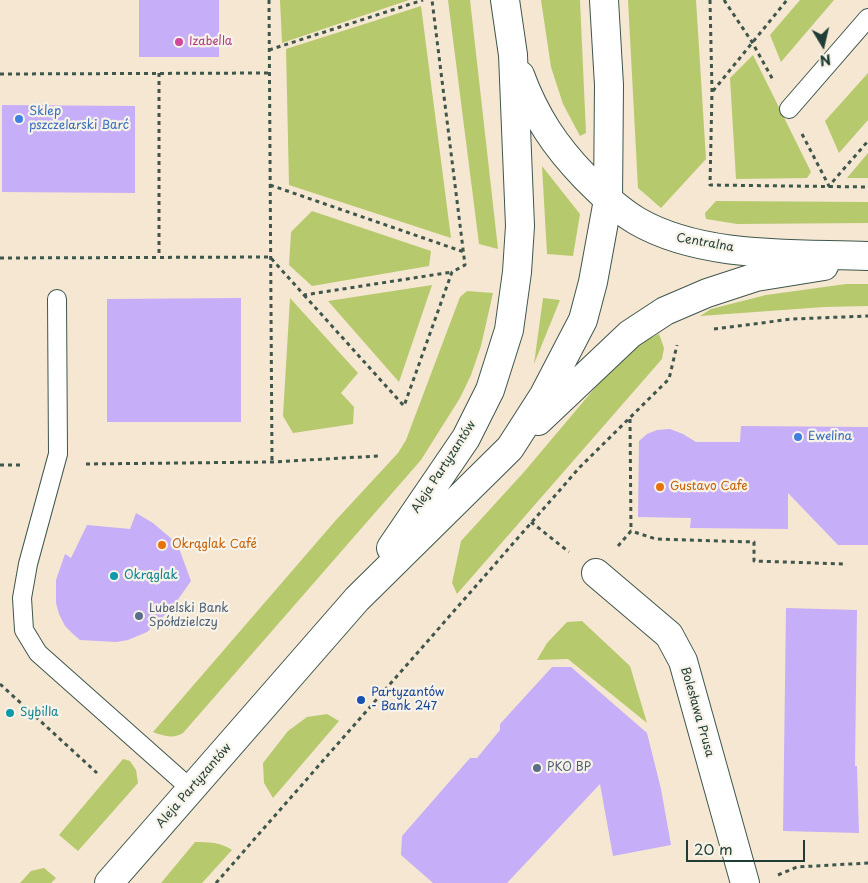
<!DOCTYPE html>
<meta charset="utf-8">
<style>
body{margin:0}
#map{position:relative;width:868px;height:883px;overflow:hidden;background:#f6e7d2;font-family:"Playpen Sans",sans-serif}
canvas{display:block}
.north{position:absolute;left:798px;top:20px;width:50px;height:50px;-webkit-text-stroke:4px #f7f3e8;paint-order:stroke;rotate:171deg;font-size:14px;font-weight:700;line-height:20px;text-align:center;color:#1f3d34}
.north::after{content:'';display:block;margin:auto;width:18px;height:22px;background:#1f3d34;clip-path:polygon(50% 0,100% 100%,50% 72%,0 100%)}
.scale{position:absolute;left:686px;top:840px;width:119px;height:22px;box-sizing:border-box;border:2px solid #1f3d34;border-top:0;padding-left:6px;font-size:15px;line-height:18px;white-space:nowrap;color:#1f3d34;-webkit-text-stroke:4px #f7f3e8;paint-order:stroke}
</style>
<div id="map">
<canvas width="868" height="883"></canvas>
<div class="north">N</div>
<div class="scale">20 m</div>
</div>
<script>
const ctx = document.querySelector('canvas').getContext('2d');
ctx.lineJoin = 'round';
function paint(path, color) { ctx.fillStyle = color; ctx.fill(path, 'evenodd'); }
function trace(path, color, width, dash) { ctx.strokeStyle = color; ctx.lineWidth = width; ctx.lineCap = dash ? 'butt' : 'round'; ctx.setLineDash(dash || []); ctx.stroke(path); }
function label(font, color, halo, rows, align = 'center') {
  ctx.font = font + ' "Playpen Sans",sans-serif'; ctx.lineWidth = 4.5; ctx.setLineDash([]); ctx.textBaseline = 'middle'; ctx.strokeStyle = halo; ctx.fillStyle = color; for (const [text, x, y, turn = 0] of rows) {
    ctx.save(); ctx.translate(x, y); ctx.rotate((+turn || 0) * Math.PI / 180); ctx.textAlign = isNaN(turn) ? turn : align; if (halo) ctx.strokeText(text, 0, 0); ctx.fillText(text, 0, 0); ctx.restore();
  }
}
const green = new Path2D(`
 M 280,0 L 409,0 L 282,43 Z
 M 448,0 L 470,0 L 498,249 L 479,244 Z
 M 541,0 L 580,0 L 586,133 L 580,136 L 563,104 L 551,67 Z
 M 628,0 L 696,0 L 706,159 L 661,208 L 638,188 Z
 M 800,0 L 834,0 L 781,62 L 770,35 Z
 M 421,6 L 451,238 L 289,185 L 286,49 Z
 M 753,55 L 811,172 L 807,178 L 736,179 L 730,78 Z
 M 868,73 L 868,120 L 839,153 L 825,121 Z
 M 868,153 L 868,178 L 847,178 Z
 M 542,166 L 580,214 L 573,256 L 547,254 Z
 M 716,201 L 868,202 L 868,223 L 737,224 L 706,219 L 705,213 Z
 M 312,211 L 431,251 L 429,266 L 312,286 L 289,265 L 291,232 Z
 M 846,284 L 868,284 L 868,306 L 824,307 L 700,316 L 711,309 L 766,295 Z
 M 432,285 L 399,382 L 328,301 Z
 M 467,291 L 493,293 L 481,346 L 471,375 L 460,398 L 421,460 L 183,733 C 174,739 163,736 153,732 L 336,520 L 398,453 L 406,440 L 460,297 Z
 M 290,298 L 358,373 L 341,393 L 354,407 L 353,424 L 293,433 L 283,416 Z
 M 543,298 L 560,300 L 534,364 Z
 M 659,334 L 664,348 L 662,359 L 457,594 L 452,583 L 461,541 L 524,472 L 610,370 L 645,341 Z
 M 582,621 L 630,666 L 647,723 L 568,659 L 537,660 L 547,643 L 567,622 Z
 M 327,714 L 339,721 L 273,798 L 264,783 L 263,763 L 288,731 L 307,717 Z
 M 123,759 L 130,761 L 136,770 L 138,783 L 78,851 L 59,835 Z
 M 195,842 C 209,842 220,842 232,850 L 202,883 L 161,883 Z
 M 44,868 L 56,878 L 51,883 L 20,883 L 31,871 Z`);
const building = new Path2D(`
 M 139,0 L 219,0 L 219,57 L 139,57 Z
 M 2,105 L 135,106 L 135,193 L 2,192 Z
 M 241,298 L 241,422 L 107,422 L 107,299 Z
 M 741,426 L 868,427 L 868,545 L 838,545 L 788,493 L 788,529 L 690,528 L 691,518 L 638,517 L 639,441 L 647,434 L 657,430 L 670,429 L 683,434 L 696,442 L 740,442 Z
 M 136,513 L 153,523 L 173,540 L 180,551 L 191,581 L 172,608 L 147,632 L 128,640 L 116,642 L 80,640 L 73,634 L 65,626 L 59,614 L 56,603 L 56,580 L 65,554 L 71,558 L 87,525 L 130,529 Z
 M 786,608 L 857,610 L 855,766 L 857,766 L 859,833 L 783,831 Z
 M 552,667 L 571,667 L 647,733 L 661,789 L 671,845 L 613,856 L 600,784 L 507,883 L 433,883 L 401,855 L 402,836 L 470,758 L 477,758 L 500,730 L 500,724 Z`);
const path = new Path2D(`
 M 269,0 L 272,462
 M 710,0 L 712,91 L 710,185 L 868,187
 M 724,0 L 752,42 L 773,80
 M 269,50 L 423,0
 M 159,73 L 159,257
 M 0,74 L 269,73
 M 713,91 L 787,0
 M 802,134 L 829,186 L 868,141
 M 270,185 L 464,252
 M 0,258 L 270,257 L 304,295 L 452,272
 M 304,295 L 404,406 L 452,272 L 465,265 L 432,0
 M 714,329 L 792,319 L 868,316
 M 630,419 L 631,531
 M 86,464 L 272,462 L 378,456
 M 0,465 L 24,465
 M 531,522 L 569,552
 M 618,546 L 631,531 L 656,539 L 754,542 L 754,561 L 845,564
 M 0,684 L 97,773
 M 778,875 L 797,867 L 868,863
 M 216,883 L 580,467 L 669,379 L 677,345`);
const service = new Path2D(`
 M 789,109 L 868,18
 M 57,299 L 58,454 L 28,564 L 22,598 L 24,630 L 38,653 L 191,789`);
const minor = new Path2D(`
 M 596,573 L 669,635 L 683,661 L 745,883`);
const secondary = new Path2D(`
 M 520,75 C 535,116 555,146 585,177 C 601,193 617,209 637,221 C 703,259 794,253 868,256
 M 538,421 L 630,334 L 665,311 L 707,293 L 756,277 L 824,266
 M 391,548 L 466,438 L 490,390 L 509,330 L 517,272 L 520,226 L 513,55 L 505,0
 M 109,883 L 357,599 L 510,448 L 544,395 L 583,320 L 593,282 L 608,200 L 609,85 L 604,0`);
const markers = [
 [179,42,5,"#d1479c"],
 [19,119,5,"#3f7fe0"],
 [798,437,5,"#3f7fe0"],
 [660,487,5,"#e8710a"],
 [162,545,5,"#e8710a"],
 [114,576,5,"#0f9aa8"],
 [139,616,5,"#5c6f8a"],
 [361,700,5,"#1a4fb4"],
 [10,713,5,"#0f9aa8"],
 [537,768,5,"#5c6f8a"]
];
const hotelNames = [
 ["Izabella",189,42]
];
const shopNames = [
 ["Sklep",29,112],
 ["pszczelarski Barć",29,126],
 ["Ewelina",808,437]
];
const streetNames = [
 ["Centralna",705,243,10],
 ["Aleja Partyzantów",444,467,-57],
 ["Bolesława Prusa",697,712,74],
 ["Aleja Partyzantów",194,786,-49]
];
const foodNames = [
 ["Gustavo Cafe",670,487],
 ["Okrąglak Café",172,545]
];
const cultureNames = [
 ["Okrąglak",124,576],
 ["Sybilla",20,713]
];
const serviceNames = [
 ["Lubelski Bank",149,609],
 ["Spółdzielczy",149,623],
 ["PKO BP",547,768]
];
const transitNames = [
 ["Partyzantów",371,693],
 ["- Bank 247",371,707]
];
paint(green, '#b6c96d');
paint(building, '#c6aef8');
trace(service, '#3f564c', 20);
trace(minor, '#3f564c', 30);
trace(secondary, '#3f564c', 30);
trace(path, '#3f564c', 3, [4, 4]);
trace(service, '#fff', 18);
trace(minor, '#fff', 28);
trace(secondary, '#fff', 28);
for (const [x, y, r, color] of markers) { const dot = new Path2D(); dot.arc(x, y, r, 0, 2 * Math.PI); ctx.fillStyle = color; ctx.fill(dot); trace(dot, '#f7f3e8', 2); }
label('12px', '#b23c85', '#f7f3e8', hotelNames, 'left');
label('12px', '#366cbe', '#f7f3e8', shopNames, 'left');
label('12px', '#1f3d34', '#f7f3e8', streetNames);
label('12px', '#c56008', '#f7f3e8', foodNames, 'left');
label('12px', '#0d838f', '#f7f3e8', cultureNames, 'left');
label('12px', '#4e5e75', '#f7f3e8', serviceNames, 'left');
label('12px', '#164399', '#f7f3e8', transitNames, 'left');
</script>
